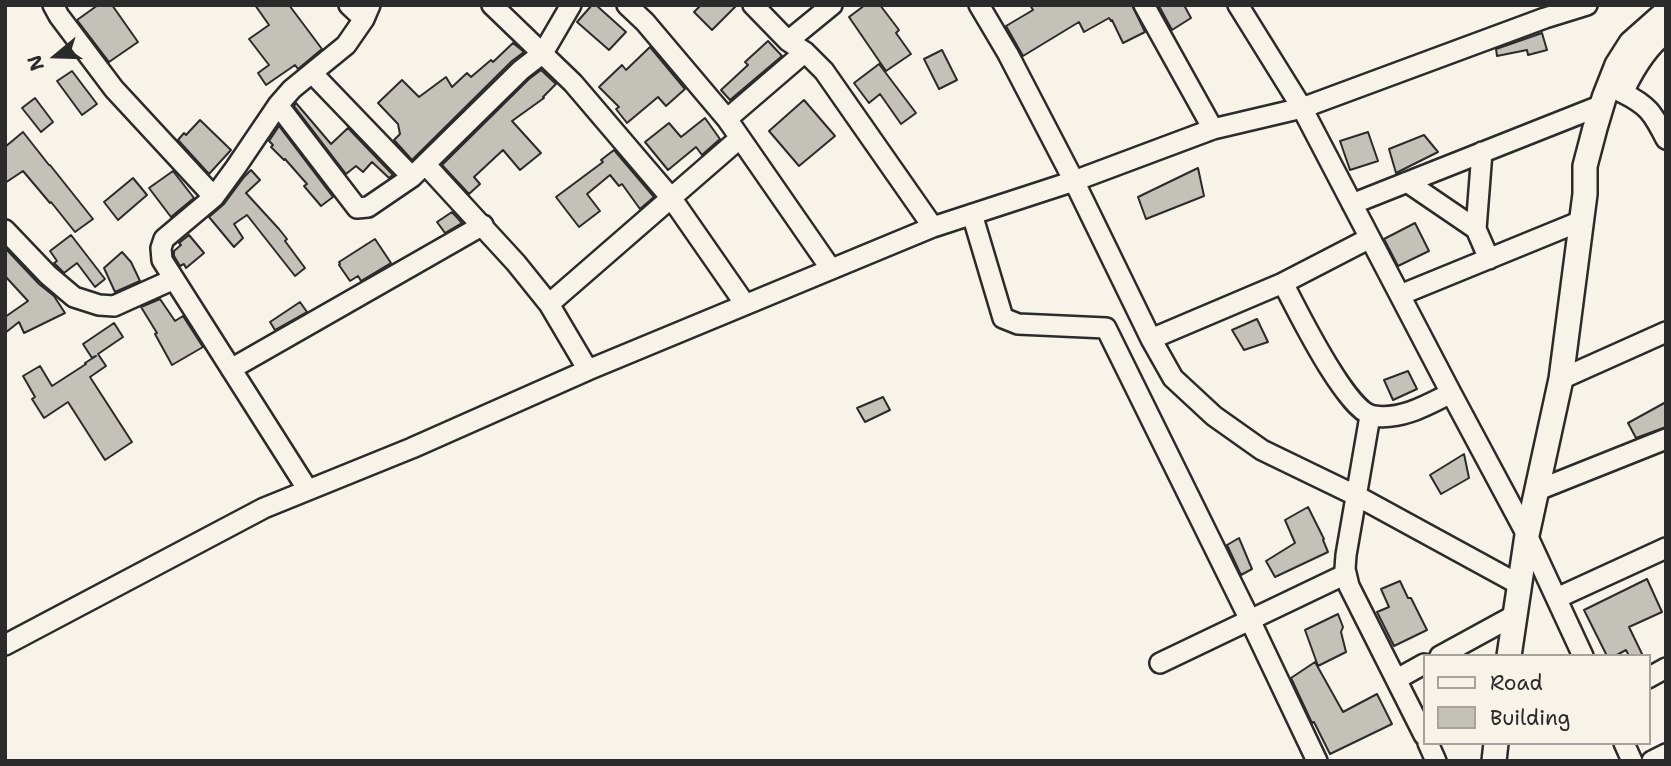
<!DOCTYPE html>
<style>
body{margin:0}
#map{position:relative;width:1671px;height:766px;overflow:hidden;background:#f7f3e8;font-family:"Shantell Sans",sans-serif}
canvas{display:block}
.frame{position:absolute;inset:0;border:7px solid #2b2b2b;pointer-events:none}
.legend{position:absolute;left:1423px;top:654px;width:228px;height:91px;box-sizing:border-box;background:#f7f3e8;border:2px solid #a5a39c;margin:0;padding:9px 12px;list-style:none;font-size:21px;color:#2b2b2b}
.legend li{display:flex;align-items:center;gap:14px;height:35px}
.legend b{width:35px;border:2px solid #a5a39c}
.north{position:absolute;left:21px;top:21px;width:70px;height:70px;-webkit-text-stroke:5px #f7f3e8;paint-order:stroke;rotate:251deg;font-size:19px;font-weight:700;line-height:28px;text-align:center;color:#2b2b2b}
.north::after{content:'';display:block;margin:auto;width:24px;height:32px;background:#2b2b2b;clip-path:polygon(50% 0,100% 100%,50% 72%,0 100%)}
</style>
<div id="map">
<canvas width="1671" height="766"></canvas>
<div class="frame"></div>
<ul class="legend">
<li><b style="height:9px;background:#f7f3e8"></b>Road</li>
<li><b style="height:19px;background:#c4c1b9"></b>Building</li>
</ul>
<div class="north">N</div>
</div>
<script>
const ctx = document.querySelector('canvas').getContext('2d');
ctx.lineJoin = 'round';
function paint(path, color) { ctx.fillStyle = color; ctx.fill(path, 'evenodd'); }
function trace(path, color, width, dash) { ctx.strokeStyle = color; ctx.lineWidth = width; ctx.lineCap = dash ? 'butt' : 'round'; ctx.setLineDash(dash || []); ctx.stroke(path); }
const building = new Path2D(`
 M 98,5 L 112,5 L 138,42 L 109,62 L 77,20 Z
 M 255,5 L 289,5 L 322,49 L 298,69 L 295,65 L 266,85 L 258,73 L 269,65 L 249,39 L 269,25 Z
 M 592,5 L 596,5 L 626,32 L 609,50 L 577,22 Z
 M 701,5 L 737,5 L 712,30 L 694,12 Z
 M 865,5 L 880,5 L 899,30 L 896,33 L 911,54 L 886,71 L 849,17 Z
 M 1030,5 L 1132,5 L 1145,32 L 1123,43 L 1112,20 L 1111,21 L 1109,18 L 1084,32 L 1079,22 L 1023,56 L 1006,26 L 1033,10 Z
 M 1160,5 L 1184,5 L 1191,18 L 1172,30 L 1159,6 Z
 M 1542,33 L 1547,50 L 1528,55 L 1527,50 L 1497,56 L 1496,49 Z
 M 768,41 L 782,56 L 730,100 L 721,90 L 748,65 L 745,62 Z
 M 513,43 L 524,52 L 512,61 L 412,160 L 394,140 L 400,134 L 398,124 L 378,103 L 402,80 L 419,97 L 446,77 L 452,87 L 467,73 L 471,77 L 491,60 L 493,62 Z
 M 650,47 L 685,89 L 666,106 L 658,97 L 627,123 L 616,109 L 619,107 L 599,87 L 622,65 L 626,70 Z
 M 942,50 L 957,80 L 939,89 L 924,59 Z
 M 879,64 L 916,113 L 901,124 L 880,94 L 869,103 L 854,83 Z
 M 541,70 L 556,84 L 543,97 L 544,98 L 512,121 L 541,153 L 520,170 L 503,150 L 474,177 L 480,184 L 469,194 L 442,165 L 529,79 Z
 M 72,71 L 97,104 L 82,115 L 57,81 Z
 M 35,98 L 53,122 L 41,132 L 22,108 Z
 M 804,100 L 835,136 L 799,166 L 769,131 Z
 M 296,103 L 331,144 L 348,128 L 393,175 L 389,178 L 372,162 L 363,172 L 356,166 L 346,174 L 294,106 Z
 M 705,118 L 720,139 L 702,155 L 696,147 L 668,170 L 645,142 L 669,123 L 681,137 Z
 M 200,120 L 231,150 L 209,174 L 178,140 L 184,133 L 186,135 Z
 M 279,126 L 333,197 L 321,206 L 304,186 L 307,184 L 285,159 L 284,160 L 271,147 L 273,145 L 269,141 Z
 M 23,132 L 49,165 L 50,165 L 93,219 L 75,232 L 51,202 L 50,203 L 23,171 L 5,183 L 5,147 Z
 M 1368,132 L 1378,161 L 1350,170 L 1340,141 Z
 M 1424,135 L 1438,152 L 1396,173 L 1389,149 Z
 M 614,150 L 654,197 L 640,209 L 622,184 L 619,186 L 610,175 L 587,194 L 600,211 L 579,227 L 556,197 L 603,162 L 601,160 Z
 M 1198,168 L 1204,196 L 1146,219 L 1138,197 Z
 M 251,170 L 260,180 L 246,193 L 279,229 L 287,239 L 285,241 L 305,268 L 295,276 L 247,215 L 234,224 L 243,238 L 234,247 L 209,217 L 224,204 L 244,177 Z
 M 173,171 L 194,198 L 171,217 L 149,188 Z
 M 133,178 L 147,195 L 118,220 L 104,202 Z
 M 452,212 L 462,223 L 445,233 L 437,222 Z
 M 1415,223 L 1429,251 L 1398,266 L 1384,239 Z
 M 71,235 L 105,279 L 95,287 L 77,263 L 64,273 L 54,263 L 57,261 L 50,251 Z
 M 189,235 L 204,253 L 186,268 L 184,264 L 180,266 L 174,256 L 174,251 L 181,245 L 179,243 Z
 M 375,239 L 391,263 L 361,281 L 358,276 L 350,281 L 339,265 L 340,264 L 339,262 Z
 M 5,248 L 39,284 L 54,296 L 65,313 L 24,333 L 19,322 L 5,333 L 5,317 L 28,301 L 5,276 Z
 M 122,252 L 131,262 L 140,281 L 115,292 L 104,268 Z
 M 160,299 L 175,321 L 183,316 L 203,347 L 172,365 L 155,334 L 157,333 L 141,307 Z
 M 300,302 L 307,312 L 275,330 L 270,322 Z
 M 1257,319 L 1268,342 L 1244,350 L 1232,330 Z
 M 114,323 L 123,337 L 98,354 L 106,366 L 90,377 L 132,442 L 105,460 L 68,402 L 44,418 L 32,399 L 35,397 L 23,376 L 40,366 L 52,386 L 86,364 L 85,363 L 96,356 L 92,358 L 83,344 Z
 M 1408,371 L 1417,389 L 1393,400 L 1384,380 Z
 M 883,397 L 890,410 L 865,422 L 857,408 Z
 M 1666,402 L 1666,427 L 1636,438 L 1628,423 Z
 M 1464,454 L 1469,478 L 1441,494 L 1430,475 Z
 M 1308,507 L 1324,539 L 1323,540 L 1328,552 L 1275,577 L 1266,561 L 1295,543 L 1285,520 Z
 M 1239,538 L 1252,569 L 1241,575 L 1227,545 Z
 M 1647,579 L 1662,612 L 1629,627 L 1643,656 L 1629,656 L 1626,650 L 1615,656 L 1607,656 L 1584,610 Z
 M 1400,581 L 1408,598 L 1411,598 L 1427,630 L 1394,646 L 1377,612 L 1389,607 L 1381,589 Z
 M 1338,614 L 1343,627 L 1341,632 L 1346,652 L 1318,666 L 1305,630 Z
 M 1315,662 L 1343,712 L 1377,694 L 1392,724 L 1330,754 L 1314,722 L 1312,723 L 1291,678 Z`);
const minor = new Path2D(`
 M 53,5 L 59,16 L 114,89 L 214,197
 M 349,5 L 364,19
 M 492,5 L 573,83 L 672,199 L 745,304
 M 627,5 L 645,22 L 727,119 L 831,269
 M 753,5 L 788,41 L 805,52 L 824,71 L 933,227
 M 979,5 L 1008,54 L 1074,181 L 1151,339 L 1173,378 L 1214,416 L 1262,450 L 1357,496 L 1520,585
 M 1144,5 L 1213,129
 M 1238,5 L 1302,108 L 1451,393 L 1527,535 L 1583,656
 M 788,41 L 832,5
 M 312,73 L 412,177
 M 1621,92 C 1648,105 1653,113 1666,139
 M 278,105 L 357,208 L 368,207 L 412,177 L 521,70 L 543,53 L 571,5
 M 727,119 L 805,52
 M 1482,152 L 1476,229 L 1489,259
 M 425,164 L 516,263 L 549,304 L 588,370
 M 1407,182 L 1476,229
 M 1352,204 L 1602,105
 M 972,214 L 1003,318 L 1018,324 L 1106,328 L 1250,620 L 1317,761
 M 5,230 L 48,275 L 74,297 L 99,305 L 114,306 L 174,279
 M 1283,283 C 1296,308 1347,413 1374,416 C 1402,420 1427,405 1451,393
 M 1400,295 L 1581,221
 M 549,304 L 740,138
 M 1151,339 L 1283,283 L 1370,238
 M 231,369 L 483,225
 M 1561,379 L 1666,332
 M 1370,416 L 1346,555 L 1345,569 L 1349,586 L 1424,735
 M 308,490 L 162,260 L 161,248 L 164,239 L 214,197 L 236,167 L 278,105 L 292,89 L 346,45 L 364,19 L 370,5
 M 1538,490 L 1666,439
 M 1557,598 L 1666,548
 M 5,645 L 264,508 L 412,448 L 588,370 L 933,227 L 1074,181 L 1213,129 L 1302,108 L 1545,18 L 1587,5
 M 1440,656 L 1515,615
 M 1160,663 L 1346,574
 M 1648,678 L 1666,668
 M 1397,679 L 1424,664
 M 1428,743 L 1436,761
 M 1624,743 L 1632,761
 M 1652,761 L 1666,754`);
const major = new Path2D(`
 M 1624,86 C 1634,66 1647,44 1666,31
 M 1509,656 L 1527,535 L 1561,379 L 1585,194 L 1585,166 L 1595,128 L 1604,98 L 1617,65 L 1631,43 L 1666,12
 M 1494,761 L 1496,743`);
paint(building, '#c4c1b9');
trace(building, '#2b2b2b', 2);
trace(minor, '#2b2b2b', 24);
trace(major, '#2b2b2b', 28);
trace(minor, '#f7f3e8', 19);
trace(major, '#f7f3e8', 23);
</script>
